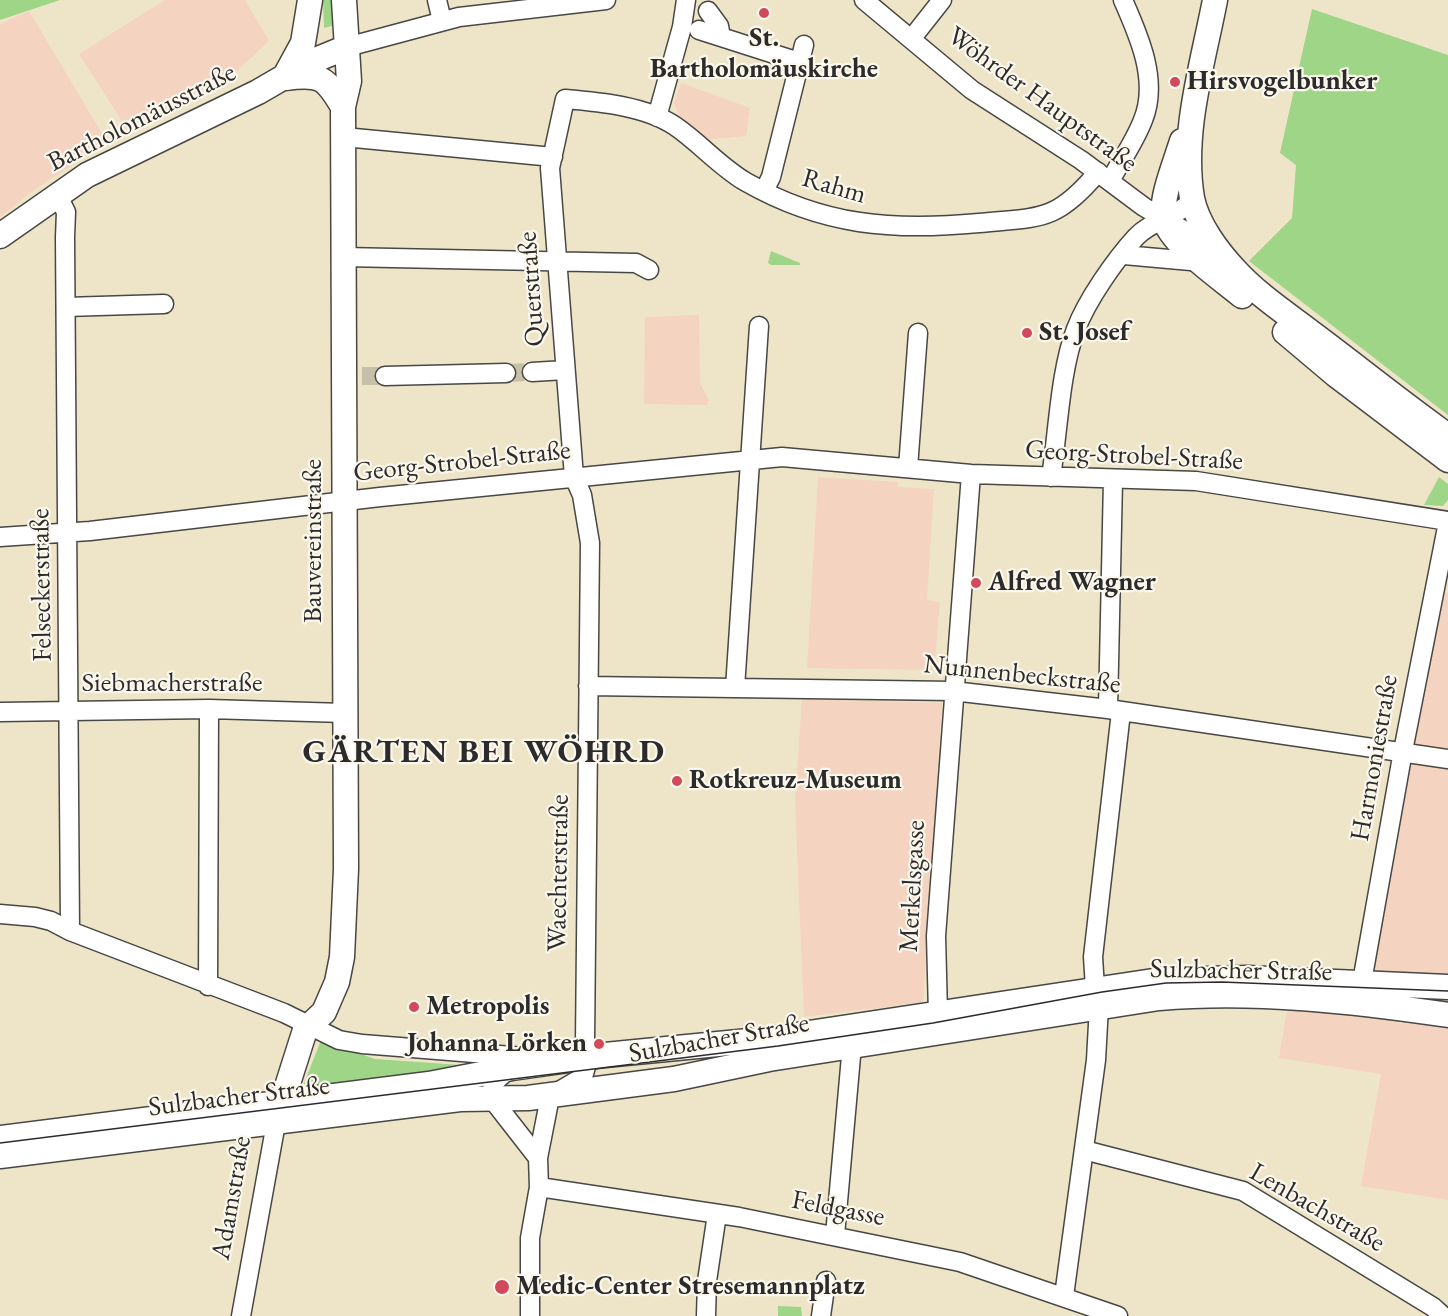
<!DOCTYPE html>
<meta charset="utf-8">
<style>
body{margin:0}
canvas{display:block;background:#eee5c8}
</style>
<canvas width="1448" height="1316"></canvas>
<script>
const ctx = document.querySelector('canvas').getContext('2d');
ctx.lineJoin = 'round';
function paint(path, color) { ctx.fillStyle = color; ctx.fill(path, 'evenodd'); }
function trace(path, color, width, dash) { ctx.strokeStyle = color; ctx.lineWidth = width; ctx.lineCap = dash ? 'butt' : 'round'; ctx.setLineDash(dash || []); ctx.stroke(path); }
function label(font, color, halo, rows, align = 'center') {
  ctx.font = font + ' "EB Garamond",serif'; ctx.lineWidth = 4.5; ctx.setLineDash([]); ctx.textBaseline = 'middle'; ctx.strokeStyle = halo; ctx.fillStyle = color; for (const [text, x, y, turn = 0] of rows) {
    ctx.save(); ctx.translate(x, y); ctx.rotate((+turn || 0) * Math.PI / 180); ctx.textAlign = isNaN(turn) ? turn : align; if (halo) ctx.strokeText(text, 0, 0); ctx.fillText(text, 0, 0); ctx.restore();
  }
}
const built = new Path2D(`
 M 165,0 L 245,0 L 269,41 L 237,71 L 127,129 L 79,54 Z
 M 29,11 L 107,142 L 34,190 L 0,217 L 0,24 Z
 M 681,83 L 750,108 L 746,136 L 706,140 L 681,120 L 674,103 Z
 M 699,315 L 700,383 L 709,400 L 707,405 L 644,404 L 645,317 Z
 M 818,477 L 898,482 L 898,487 L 934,489 L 927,600 L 940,602 L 934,670 L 807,668 Z
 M 1440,591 L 1448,593 L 1448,979 L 1374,972 L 1372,969 Z
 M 802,699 L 942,703 L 923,1002 L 804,1017 L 795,800 Z
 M 1288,1004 L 1377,1017 L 1402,1024 L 1410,1018 L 1448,1024 L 1448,1200 L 1361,1186 L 1381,1074 L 1279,1058 Z`);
const green = new Path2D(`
 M 0,0 L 60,0 L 0,20 Z
 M 323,0 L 339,0 L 339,24 L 324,28 Z
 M 1312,9 L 1448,55 L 1448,415 L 1249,261 L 1292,218 L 1296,165 L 1280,153 Z
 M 771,251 L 800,263 L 800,265 L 771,265 L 768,263 Z
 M 1439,477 L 1448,484 L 1448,500 L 1443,506 L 1424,505 Z
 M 321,1040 L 375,1059 L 461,1065 L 424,1074 L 301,1091 Z
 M 778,1306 L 801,1307 L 802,1316 L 778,1316 Z`);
const streetTunnel = new Path2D(`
 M 506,373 L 532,372
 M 362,376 L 385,376`);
const street = new Path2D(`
 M 437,0 L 442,21
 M 864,0 L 972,90 L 1081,160 L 1144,207 L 1187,232 L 1216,257
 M 708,11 L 719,26 L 721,37 L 799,62
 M 699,30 L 721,37
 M 912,38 L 942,0
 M 347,47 L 459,17 L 606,0
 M 657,117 L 682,27 L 686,0
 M 344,137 L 553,157
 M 1110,181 C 1121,161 1135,141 1143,120 C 1159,81 1139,36 1123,0
 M 764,191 L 771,177 L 804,45
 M 57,194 L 66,212 L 65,237 L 70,931
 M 1124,255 L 1202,262
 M 344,257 L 636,263 L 649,270
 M 66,307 L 164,304
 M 532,372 L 565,370
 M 385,376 L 506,373
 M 908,468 L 918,333
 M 1051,477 C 1058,433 1060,370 1076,329 C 1087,300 1115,260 1136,237 C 1152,220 1177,217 1193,200
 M 0,537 L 90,531 L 380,497 L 782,457 L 971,474 L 1196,481 L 1448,521
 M 588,686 L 953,691 L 1108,709 L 1448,759
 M 735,688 L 759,326
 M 1108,709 L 1113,480
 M 0,712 L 209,709 L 344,713
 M 0,914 L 35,917 L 51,921 L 70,931 L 284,1013 L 339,1040 L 362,1044 L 537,1058
 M 208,986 L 209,709
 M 1095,988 L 1093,957 L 1121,712
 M 1360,993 L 1403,751 L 1448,522
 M 938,1014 L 936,936 L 971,474
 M 511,1068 C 500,1077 489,1083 492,1099 L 538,1158 L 539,1187 L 530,1238 L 530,1316
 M 559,1091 L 583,1077 L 587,1063 L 585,1042 L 590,543 L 582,495 L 574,477 L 550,168 L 565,99 C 600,102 645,106 675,126 C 700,143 720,167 746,182 C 823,226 893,231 979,223 C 1041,217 1056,222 1098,172
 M 1084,1150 L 1243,1191 L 1433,1307 L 1443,1316
 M 538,1158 L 548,1107
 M 539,1187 L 739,1217 L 960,1262 L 1118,1316
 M 835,1235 L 853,1034
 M 1064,1296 L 1096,1060 L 1099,1006
 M 241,1316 L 276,1123
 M 706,1316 L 707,1281 L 717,1214
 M 821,1316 L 826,1281`);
const secondary = new Path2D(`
 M 1215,0 C 1203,63 1181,133 1192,198 C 1197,224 1218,252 1236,271 C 1259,296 1290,316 1317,337 C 1361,370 1403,404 1448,436
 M 285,76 L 303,43 L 310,0
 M 286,78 C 321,73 326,78 343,107
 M 1182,141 C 1176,161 1160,199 1164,218 C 1170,244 1222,279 1242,296
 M 0,236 L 87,175 L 258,92 L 308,63 L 347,47
 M 1285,332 L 1336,375 L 1448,460
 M 277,1118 L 305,1030 L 324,1012 L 337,982 L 342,957 L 346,869 L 343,107 L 349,81 L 344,0
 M 0,1138 L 429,1084 L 512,1068 L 605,1055 L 769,1039 L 1160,980 L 1247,978 L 1448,987
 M 0,1156 L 460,1099 L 528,1098 L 674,1079 L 769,1059 L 1159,998 C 1255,990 1353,1001 1448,1015`);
const tram = new Path2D(`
 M 0,1143 L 778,1046 L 933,1023 L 1102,992 L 1166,983 L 1222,982 L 1448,991`);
const markers = [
 [764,13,6,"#d1495b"],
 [1175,82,6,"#d1495b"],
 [1027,333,6,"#d1495b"],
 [976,583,6,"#d1495b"],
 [677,781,6,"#d1495b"],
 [414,1007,6,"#d1495b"],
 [599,1044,6,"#d1495b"],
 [502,1287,8,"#d1495b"]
];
const poiNames = [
 ["St.",764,39,"center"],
 ["Bartholomäuskirche",764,70,"center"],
 ["Hirsvogelbunker",1187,82],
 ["St. Josef",1039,333],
 ["Alfred Wagner",988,583],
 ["Rotkreuz-Museum",689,781],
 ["Metropolis",426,1007],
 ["Johanna Lörken",587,1044,"right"],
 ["Medic-Center Stresemannplatz",516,1287]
];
const streetNames = [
 ["Wöhrder Hauptstraße",1042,100,36],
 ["Bartholomäusstraße",142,118,-27],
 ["Rahm",834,187,16],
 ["Querstraße",532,289,-94],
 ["Georg-Strobel-Straße",1134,456,3],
 ["Georg-Strobel-Straße",462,462,-6],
 ["Bauvereinstraße",314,541,-90],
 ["Felseckerstraße",42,585,-91],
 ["Nunnenbeckstraße",1022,675,6],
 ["Siebmacherstraße",172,684],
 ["Harmoniestraße",1375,758,-80],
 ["Waechterstraße",559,873,-89],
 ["Merkelsgasse",913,886,-87],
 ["Sulzbacher Straße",1241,971,1],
 ["Sulzbacher Straße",719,1039,-10],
 ["Sulzbacher Straße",239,1097,-7],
 ["Adamstraße",232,1198,-80],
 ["Lenbachstraße",1317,1208,30],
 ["Feldgasse",838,1209,11]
];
const districtNames = [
 ["GÄRTEN BEI WÖHRD",484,753]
];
paint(built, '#f4d3c0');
paint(green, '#9ed587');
trace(streetTunnel, '#c7c0a9', 18, [18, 9]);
trace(street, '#484743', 21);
trace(secondary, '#484743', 27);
trace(street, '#fff', 18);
trace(secondary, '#fff', 24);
trace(tram, '#2b2b2b', 1.5);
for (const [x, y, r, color] of markers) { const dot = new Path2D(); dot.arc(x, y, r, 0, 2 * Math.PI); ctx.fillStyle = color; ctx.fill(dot); trace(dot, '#fbf7ec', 2); }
label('bold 27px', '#2b2b2b', '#fbf7ec', poiNames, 'left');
label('27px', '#2b2b2b', '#fbf7ec', streetNames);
ctx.letterSpacing = '1.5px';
label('bold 33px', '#2b2b2b', '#fbf7ec', districtNames);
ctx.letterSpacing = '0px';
</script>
